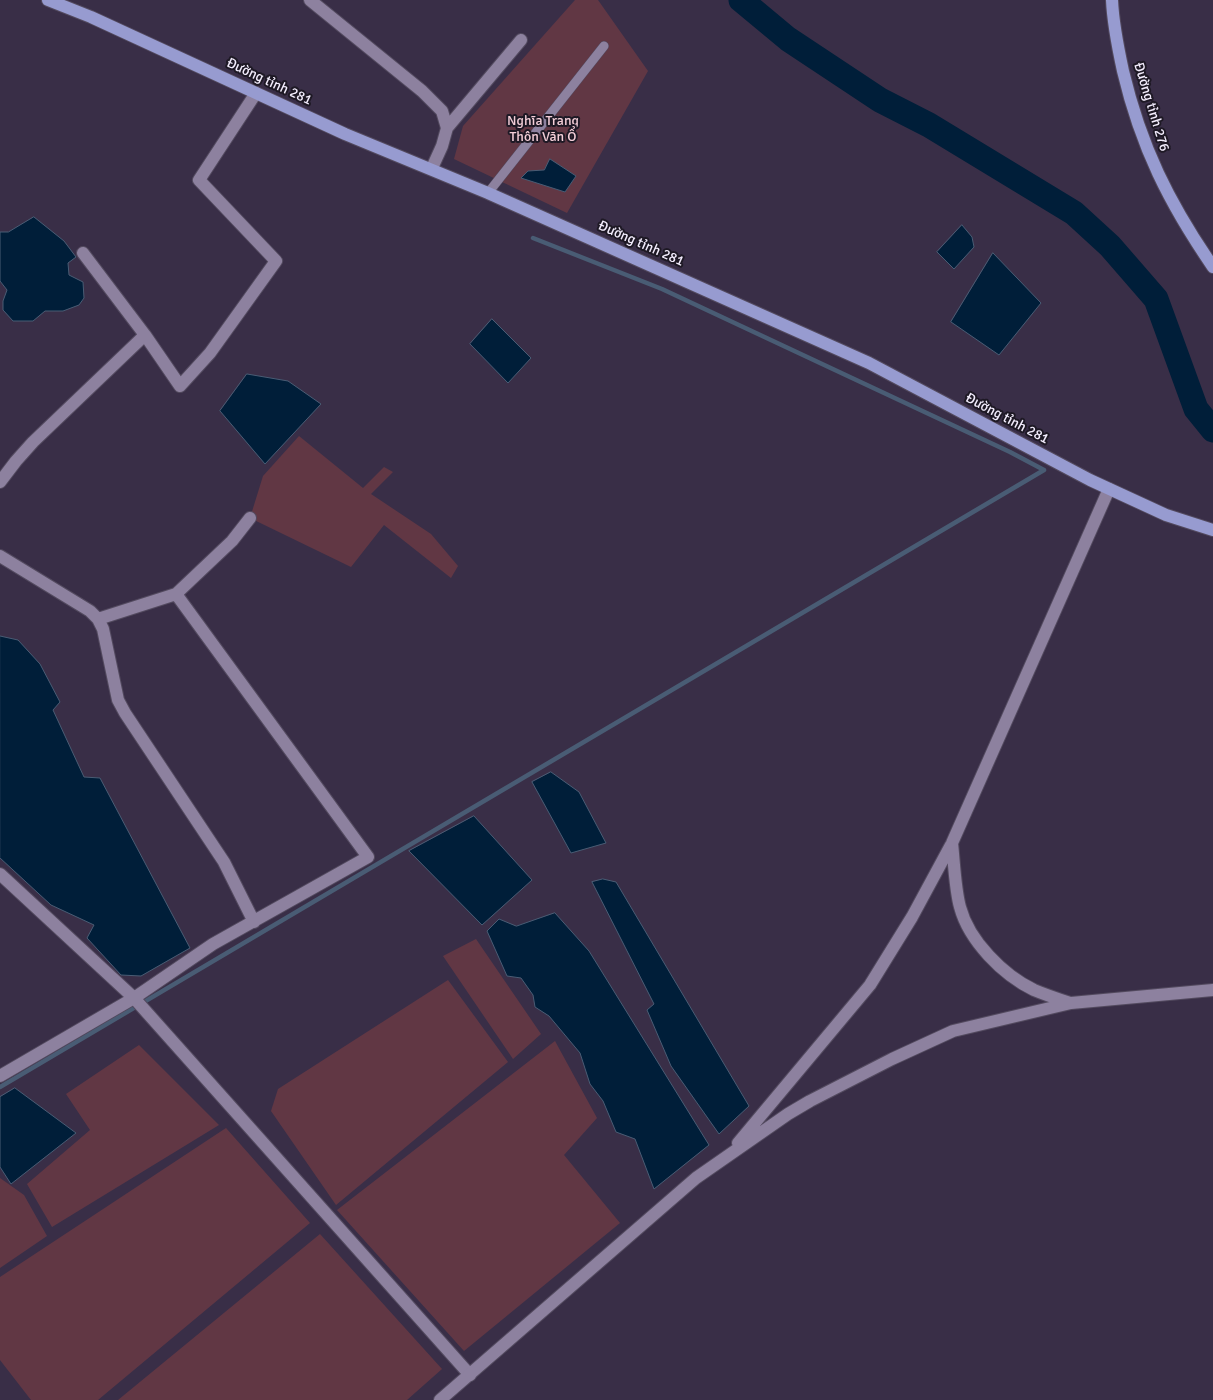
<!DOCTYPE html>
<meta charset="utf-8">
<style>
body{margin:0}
canvas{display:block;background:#392e47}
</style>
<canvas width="1213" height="1400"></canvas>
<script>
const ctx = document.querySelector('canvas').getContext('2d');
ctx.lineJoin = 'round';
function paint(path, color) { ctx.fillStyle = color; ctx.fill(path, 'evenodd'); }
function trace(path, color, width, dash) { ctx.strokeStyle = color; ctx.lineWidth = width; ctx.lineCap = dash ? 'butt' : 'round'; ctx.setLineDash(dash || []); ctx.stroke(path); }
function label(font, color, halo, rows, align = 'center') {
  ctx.font = font + ' Signika,sans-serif'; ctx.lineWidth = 4; ctx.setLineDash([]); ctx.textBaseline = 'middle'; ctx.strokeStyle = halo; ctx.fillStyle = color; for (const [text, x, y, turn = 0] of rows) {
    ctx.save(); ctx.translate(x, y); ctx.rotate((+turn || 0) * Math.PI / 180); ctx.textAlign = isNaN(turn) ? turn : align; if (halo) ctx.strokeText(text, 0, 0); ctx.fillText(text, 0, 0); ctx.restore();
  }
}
const green = new Path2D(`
 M 575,0 L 598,0 L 648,71 L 567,213 L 454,159 L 463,126 Z
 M 299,436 L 363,488 L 384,467 L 393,472 L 371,494 L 431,534 L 458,566 L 451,578 L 384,525 L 351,567 L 250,518 L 263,476 Z
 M 476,939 L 541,1034 L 513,1059 L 443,956 Z
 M 448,980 L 508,1062 L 336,1205 L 271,1111 L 278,1089 Z
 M 555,1041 L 597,1118 L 564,1155 L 620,1223 L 464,1351 L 337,1210 Z
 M 139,1045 L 219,1125 L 52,1227 L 27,1184 L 90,1130 L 66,1094 Z
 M 226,1128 L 310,1223 L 98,1400 L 31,1400 L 0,1360 L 0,1277 Z
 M 0,1178 L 24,1195 L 47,1236 L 0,1268 Z
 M 320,1234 L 442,1369 L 407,1400 L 118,1400 Z`);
const water = new Path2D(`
 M 550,159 L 576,176 L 565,192 L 521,178 L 528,171 L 544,170 Z
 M 34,217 L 64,241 L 76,257 L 68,263 L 69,275 L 83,282 L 84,298 L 79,305 L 63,311 L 45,311 L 33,321 L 13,321 L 3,310 L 3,301 L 7,290 L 0,281 L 0,232 L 8,232 Z
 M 962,225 L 972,237 L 974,247 L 954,269 L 937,252 Z
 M 993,253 L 1041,303 L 999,355 L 951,322 Z
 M 492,319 L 531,358 L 508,383 L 470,344 Z
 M 247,374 L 288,381 L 321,404 L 265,464 L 220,411 Z
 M 0,636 L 18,640 L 40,664 L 60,702 L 53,710 L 84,777 L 100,778 L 190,948 L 141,976 L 121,975 L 87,938 L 94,925 L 51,905 L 0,858 Z
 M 551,772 L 579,792 L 606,843 L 571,853 L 532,782 Z
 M 474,816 L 532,880 L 482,925 L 409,851 Z
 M 603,879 L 616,882 L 749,1106 L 719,1134 L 671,1066 L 647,1010 L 654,1004 L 592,882 Z
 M 555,913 L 589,951 L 709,1145 L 654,1189 L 635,1139 L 616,1132 L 603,1101 L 590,1084 L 580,1053 L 549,1016 L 535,1007 L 533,995 L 521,978 L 507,976 L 487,931 L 499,919 L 516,926 Z
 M 15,1088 L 76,1133 L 11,1184 L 0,1167 L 0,1097 Z`);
const stream = new Path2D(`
 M 0,1087 L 1044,470 L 1010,452 L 662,289 L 533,238`);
const river = new Path2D(`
 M 741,0 L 788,39 L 880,100 L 929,125 L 1074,213 L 1110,246 L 1156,299 L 1196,409 L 1213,430`);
const service = new Path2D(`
 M 488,193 L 604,46`);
const minor = new Path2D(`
 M 310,0 L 422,91 L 442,111 L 447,128 L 442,146 L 432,168
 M 447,128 L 521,40
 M 83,253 L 145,335 L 180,386 L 210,353 L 276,261 L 199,180 L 256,93
 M 0,482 L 16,461 L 33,442 L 145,335
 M 0,556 L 90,611 L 98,619 L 103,629 L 118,700 L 125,713 L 224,862 L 254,922
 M 98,619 L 176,594 L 232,541 L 250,518
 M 0,874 L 134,998 L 470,1375
 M 0,1076 L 134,998 L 213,944 L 368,857 L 176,594`);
const secondary = new Path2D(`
 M 952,843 C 954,861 955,889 960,907 C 969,941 1003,975 1034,990 C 1046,995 1058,999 1070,1003
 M 738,1143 L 870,985 L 912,917 L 952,843 L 1109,489
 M 440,1400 L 696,1178 L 788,1114 L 810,1101 L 892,1059 L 953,1031 L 1071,1003 L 1213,990`);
const primary = new Path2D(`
 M 48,0 L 91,17 L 345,134 L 488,193 L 869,363 L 1090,480 L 1166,515 L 1213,530
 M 1112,0 C 1113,24 1118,48 1123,71 C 1141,147 1169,203 1213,267`);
const streetNames = [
 ["Đường tỉnh 281",269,82,25],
 ["Đường tỉnh 276",1151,107,73],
 ["Đường tỉnh 281",641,244,24],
 ["Đường tỉnh 281",1007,419,28]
];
const parkNames = [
 ["Nghĩa Trang",543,121],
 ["Thôn Văn Ổ",543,137]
];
paint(green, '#613744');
paint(water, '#001e39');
trace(water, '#495c74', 1);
trace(stream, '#495c74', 4.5);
trace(river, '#001e39', 25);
trace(service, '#534a5f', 10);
trace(minor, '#534a5f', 14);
trace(secondary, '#534a5f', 14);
trace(primary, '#534a5f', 14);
trace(service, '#8d819f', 9);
trace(minor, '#8d819f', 12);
trace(secondary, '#8d819f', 12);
trace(primary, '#979bd0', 12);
label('14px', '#f3edfd', '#1e1925', streetNames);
label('14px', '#f4ced8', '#1e1925', parkNames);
</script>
